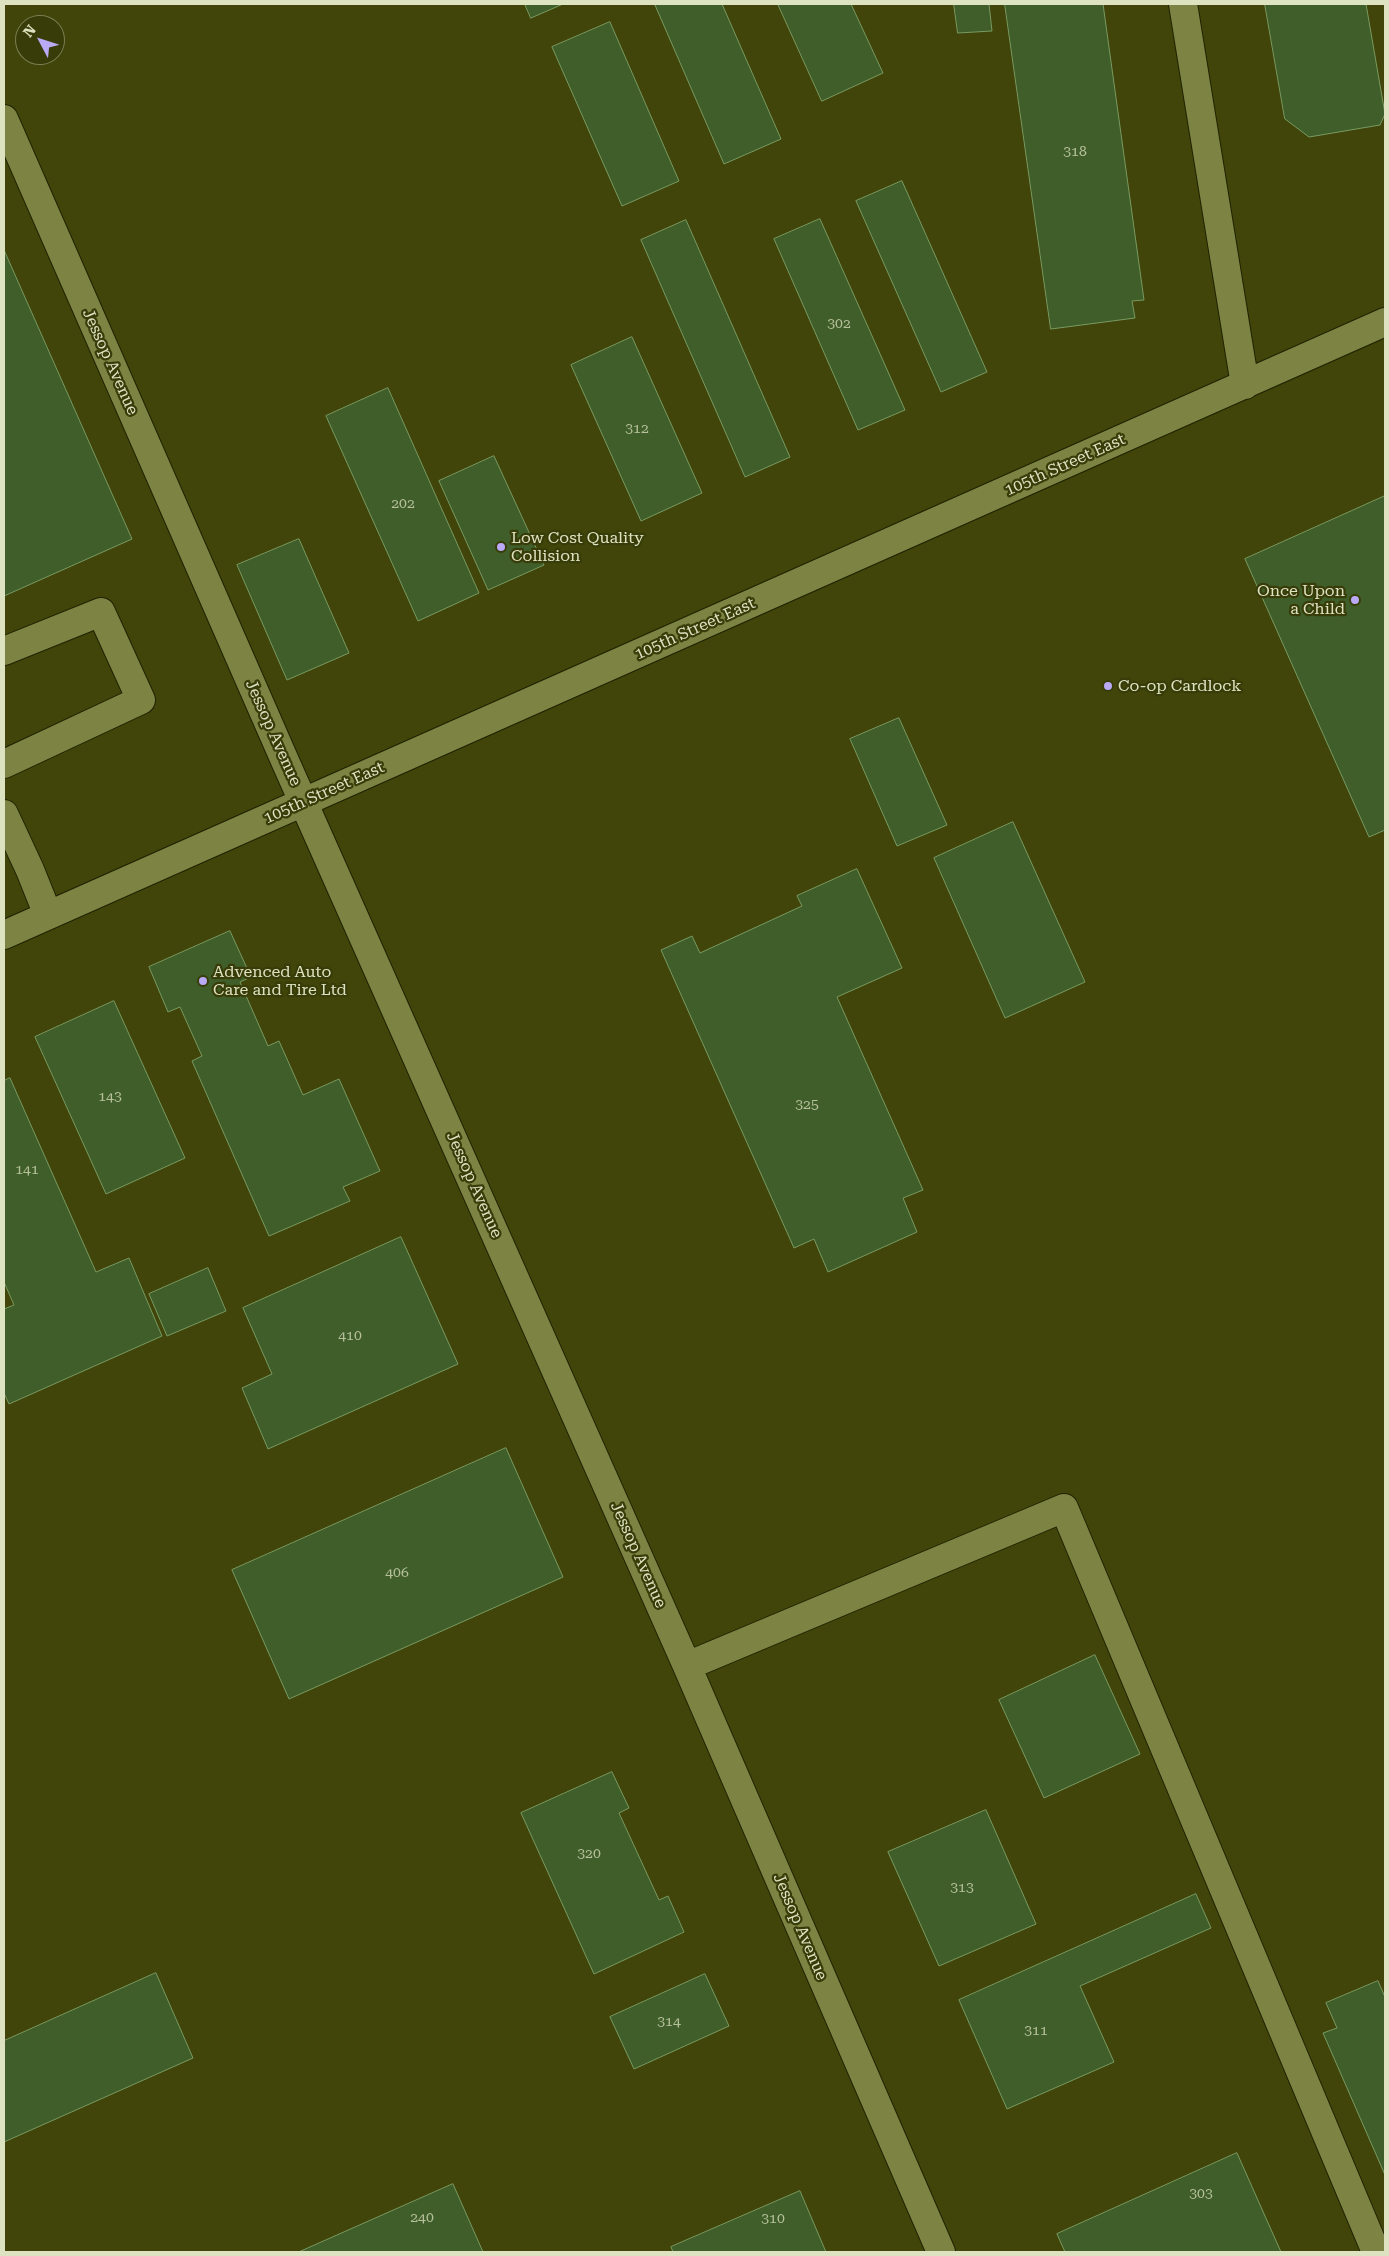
<!DOCTYPE html>
<style>
body{margin:0}
#map{position:relative;width:1389px;height:2256px;overflow:hidden;background:#383c08;font-family:"Roboto Serif",serif}
canvas{display:block}
.frame{position:absolute;inset:0;border:5px solid #dde2c1;pointer-events:none}
.north{position:absolute;left:15px;top:15px;width:50px;height:50px;box-sizing:border-box;background:#383c08;border:1px solid #7a7e52;border-radius:50%;rotate:310deg;font-size:14px;font-weight:700;line-height:20px;text-align:center;color:#dde2c1}
.north::after{content:'';display:block;margin:auto;width:18px;height:22px;background:#baaaf6;clip-path:polygon(50% 0,100% 100%,50% 72%,0 100%)}
</style>
<div id="map">
<canvas width="1389" height="2256"></canvas>
<div class="frame"></div>
<div class="north">N</div>
</div>
<script>
const ctx = document.querySelector('canvas').getContext('2d');
ctx.lineJoin = 'round';
function paint(path, color) { ctx.fillStyle = color; ctx.fill(path, 'evenodd'); }
function trace(path, color, width, dash) { ctx.strokeStyle = color; ctx.lineWidth = width; ctx.lineCap = dash ? 'butt' : 'round'; ctx.setLineDash(dash || []); ctx.stroke(path); }
function label(font, color, halo, rows, align = 'center') {
  ctx.font = font + ' "Roboto Serif",serif'; ctx.lineWidth = 4.5; ctx.setLineDash([]); ctx.textBaseline = 'middle'; ctx.strokeStyle = halo; ctx.fillStyle = color; for (const [text, x, y, turn = 0] of rows) {
    ctx.save(); ctx.translate(x, y); ctx.rotate((+turn || 0) * Math.PI / 180); ctx.textAlign = isNaN(turn) ? turn : align; if (halo) ctx.strokeText(text, 0, 0); ctx.fillText(text, 0, 0); ctx.restore();
  }
}
const built = new Path2D(`
 M 4,4 L 1385,4 L 1385,2252 L 4,2252 ZM 25,25 L 55,25 L 55,55 L 25,55 Z`);
const building = new Path2D(`
 M 525,4 L 563,4 L 531,18 Z
 M 658,4 L 722,4 L 781,139 L 724,164 L 655,5 Z
 M 778,4 L 851,4 L 883,73 L 822,101 Z
 M 954,4 L 989,4 L 992,31 L 958,33 Z
 M 1005,4 L 1103,4 L 1144,300 L 1132,301 L 1135,318 L 1051,329 Z
 M 1265,4 L 1366,4 L 1385,114 L 1380,125 L 1309,137 L 1285,119 Z
 M 610,22 L 679,181 L 622,206 L 552,47 Z
 M 902,181 L 987,372 L 941,392 L 856,201 Z
 M 820,219 L 905,410 L 858,430 L 774,239 Z
 M 686,220 L 790,457 L 745,477 L 641,240 Z
 M 4,250 L 132,539 L 4,596 Z
 M 632,337 L 702,493 L 641,521 L 571,365 Z
 M 388,388 L 479,593 L 418,621 L 326,416 Z
 M 494,456 L 544,565 L 488,590 L 439,481 Z
 M 1385,496 L 1385,830 L 1369,837 L 1245,559 Z
 M 299,539 L 349,653 L 287,680 L 237,565 Z
 M 899,718 L 947,825 L 897,846 L 850,739 Z
 M 1013,822 L 1085,982 L 1005,1018 L 934,858 Z
 M 857,869 L 902,968 L 837,997 L 923,1190 L 903,1198 L 917,1232 L 828,1272 L 814,1239 L 794,1248 L 661,950 L 692,936 L 700,953 L 802,906 L 797,896 Z
 M 230,931 L 251,977 L 240,982 L 268,1046 L 279,1041 L 303,1095 L 339,1079 L 380,1171 L 343,1187 L 350,1201 L 269,1236 L 192,1061 L 202,1056 L 180,1007 L 168,1012 L 149,967 Z
 M 114,1001 L 185,1158 L 106,1194 L 35,1037 Z
 M 10,1078 L 96,1272 L 129,1258 L 162,1336 L 9,1404 L 4,1393 L 4,1309 L 14,1305 L 4,1282 L 4,1081 Z
 M 401,1237 L 458,1364 L 268,1449 L 242,1388 L 272,1374 L 243,1308 Z
 M 208,1268 L 226,1311 L 167,1336 L 149,1294 Z
 M 506,1448 L 563,1577 L 289,1699 L 232,1570 Z
 M 1095,1655 L 1140,1754 L 1044,1798 L 999,1700 Z
 M 612,1772 L 629,1808 L 619,1813 L 659,1900 L 668,1896 L 684,1932 L 594,1974 L 521,1813 Z
 M 986,1810 L 1036,1924 L 939,1966 L 888,1852 Z
 M 1196,1894 L 1211,1928 L 1080,1986 L 1114,2062 L 1007,2109 L 959,2000 Z
 M 156,1973 L 193,2058 L 4,2142 L 4,2041 Z
 M 705,1974 L 729,2026 L 634,2069 L 610,2017 Z
 M 1378,1981 L 1385,1997 L 1385,2175 L 1323,2033 L 1337,2028 L 1326,2003 Z
 M 1237,2153 L 1281,2252 L 1065,2252 L 1057,2234 Z
 M 453,2184 L 483,2252 L 299,2252 Z
 M 800,2191 L 826,2252 L 673,2252 L 671,2247 Z`);
const minor = new Path2D(`
 M 1183,4 L 1245,385
 M 4,119 L 285,761 L 687,1666 L 941,2252
 M 4,651 L 101,612 L 141,700 L 4,764
 M 4,814 L 30,870 L 48,915
 M 4,935 L 1385,322
 M 687,1666 L 1064,1508 L 1376,2252`);
const markers = [
 [501,547,5,"#baaaf6"],
 [1355,600,5,"#baaaf6"],
 [1108,686,5,"#baaaf6"],
 [203,981,5,"#baaaf6"]
];
const numberNames = [
 ["318",1075,152],
 ["302",839,324],
 ["312",637,429],
 ["202",403,504],
 ["143",110,1097],
 ["325",807,1105],
 ["141",27,1170],
 ["410",350,1336],
 ["406",397,1573],
 ["320",589,1854],
 ["313",962,1888],
 ["314",669,2022],
 ["311",1036,2031],
 ["303",1201,2194],
 ["240",422,2218],
 ["310",773,2219]
];
const streetNames = [
 ["Jessop Avenue",110,362,66],
 ["105th Street East",1065,465,-24],
 ["105th Street East",695,629,-24],
 ["Jessop Avenue",273,733,66],
 ["105th Street East",324,793,-24],
 ["Jessop Avenue",474,1185,66],
 ["Jessop Avenue",638,1555,66],
 ["Jessop Avenue",800,1927,67]
];
const poiNames = [
 ["Low Cost Quality",511,538],
 ["Collision",511,556],
 ["Once Upon",1345,591,"right"],
 ["a Child",1345,609,"right"],
 ["Co-op Cardlock",1118,686],
 ["Advenced Auto",213,972],
 ["Care and Tire Ltd",213,990]
];
paint(built, '#414509');
paint(building, '#405e29');
trace(building, '#789a62', 1);
trace(minor, '#202201', 30);
trace(minor, '#7d8343', 28);
for (const [x, y, r, color] of markers) { const dot = new Path2D(); dot.arc(x, y, r, 0, 2 * Math.PI); ctx.fillStyle = color; ctx.fill(dot); trace(dot, '#383c08', 2); }
label('14px', '#b6c19b', null, numberNames);
label('16px', '#dde2c1', '#383c08', streetNames);
label('16px', '#dde2c1', '#383c08', poiNames, 'left');
</script>
